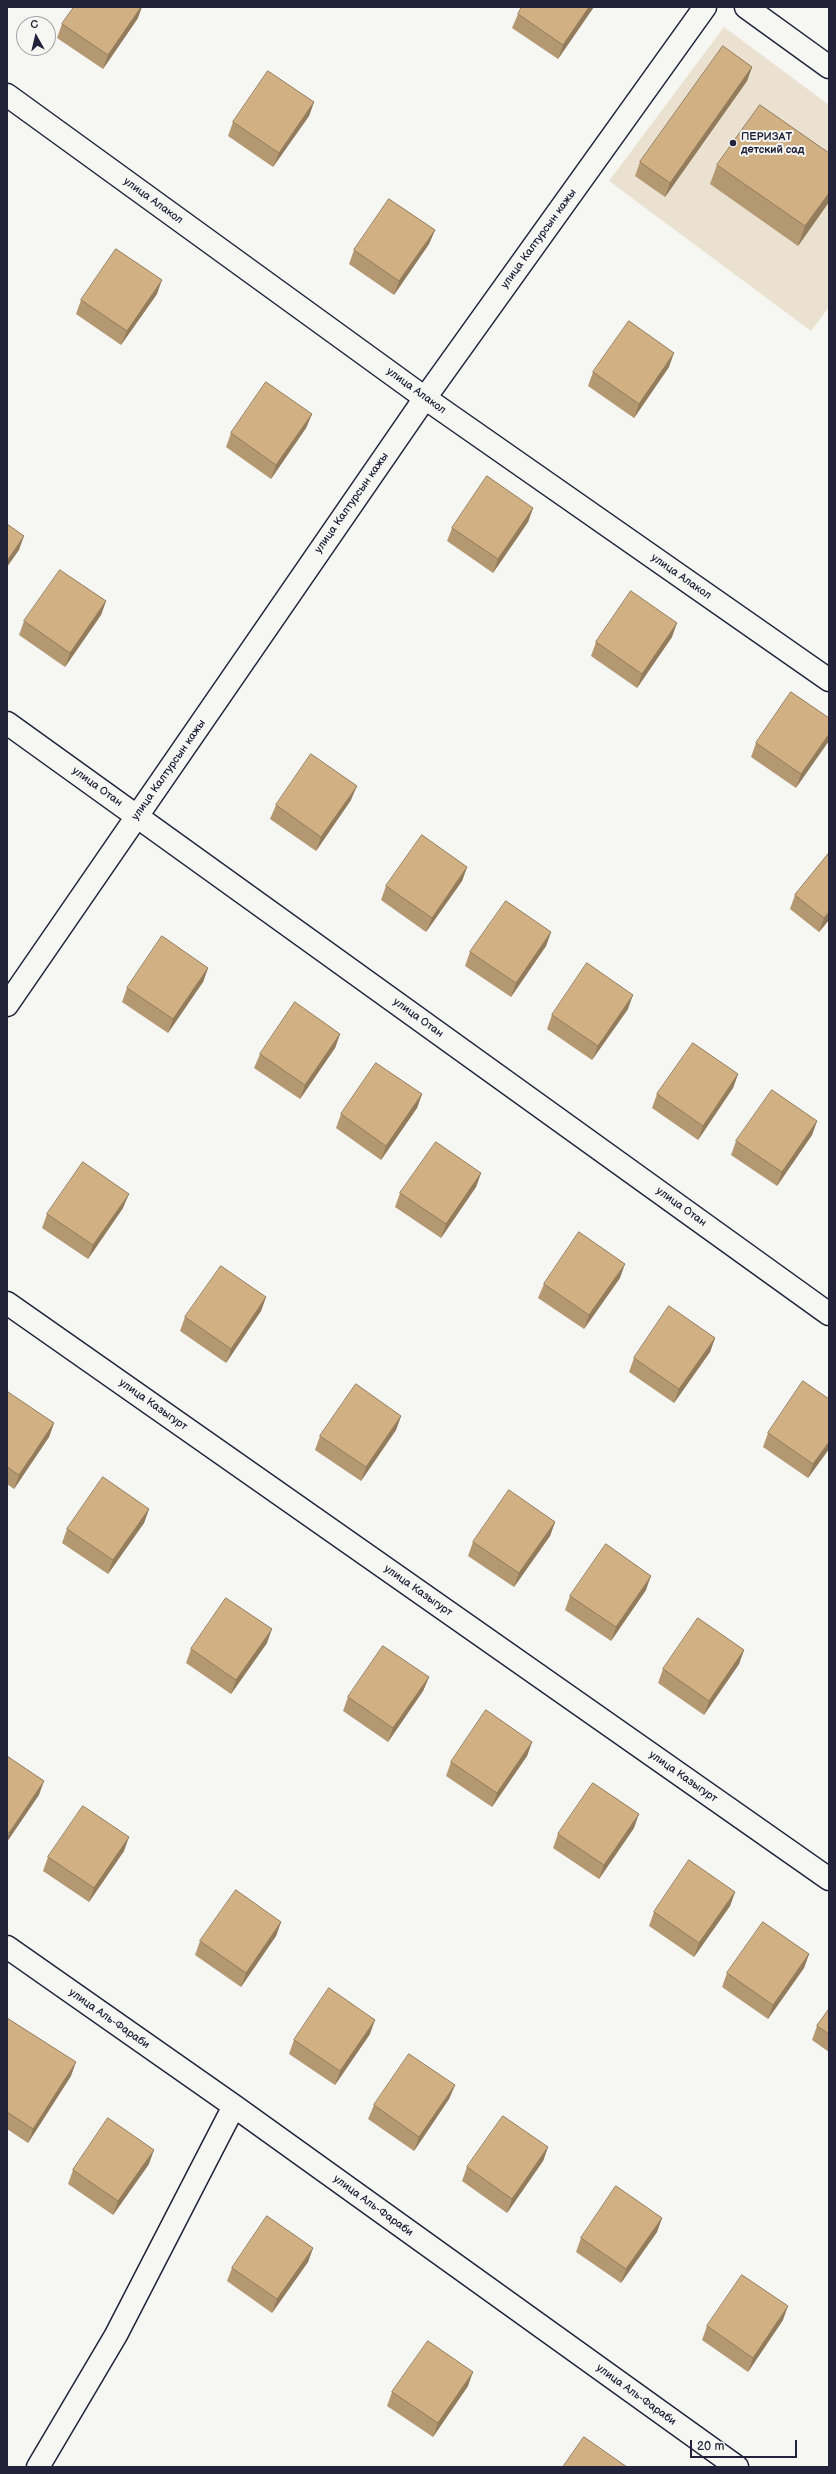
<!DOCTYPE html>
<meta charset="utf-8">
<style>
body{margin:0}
#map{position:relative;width:836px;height:2474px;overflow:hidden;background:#f6f6f2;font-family:"Balsamiq Sans",sans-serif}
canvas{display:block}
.frame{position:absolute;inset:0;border:8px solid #22223b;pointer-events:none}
.north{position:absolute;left:16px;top:16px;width:40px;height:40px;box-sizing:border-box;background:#f6f6f2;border:1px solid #a1a1a9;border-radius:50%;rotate:352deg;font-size:11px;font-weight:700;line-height:16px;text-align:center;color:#22223b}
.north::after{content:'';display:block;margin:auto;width:14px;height:18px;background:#22223b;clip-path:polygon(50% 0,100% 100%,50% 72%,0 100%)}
.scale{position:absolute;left:690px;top:2440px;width:107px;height:18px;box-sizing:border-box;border:2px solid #22223b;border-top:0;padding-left:5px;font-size:12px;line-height:14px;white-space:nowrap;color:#22223b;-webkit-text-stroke:3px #f6f6f2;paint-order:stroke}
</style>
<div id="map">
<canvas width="836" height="2474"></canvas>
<div class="frame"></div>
<div class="north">С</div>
<div class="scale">20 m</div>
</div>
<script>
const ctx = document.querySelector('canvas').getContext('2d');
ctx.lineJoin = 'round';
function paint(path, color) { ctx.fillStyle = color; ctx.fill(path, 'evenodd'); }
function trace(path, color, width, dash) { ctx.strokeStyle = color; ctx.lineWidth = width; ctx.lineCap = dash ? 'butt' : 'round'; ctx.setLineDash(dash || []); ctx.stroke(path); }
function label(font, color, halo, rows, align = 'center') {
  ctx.font = font + ' "Balsamiq Sans",sans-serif'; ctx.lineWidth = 4; ctx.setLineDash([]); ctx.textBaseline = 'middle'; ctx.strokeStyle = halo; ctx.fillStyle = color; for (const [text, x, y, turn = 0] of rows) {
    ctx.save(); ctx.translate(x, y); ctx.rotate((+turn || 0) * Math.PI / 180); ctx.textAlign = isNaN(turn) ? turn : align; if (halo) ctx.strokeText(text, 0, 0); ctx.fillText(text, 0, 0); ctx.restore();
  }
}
const built = new Path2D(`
 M 724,27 L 829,105 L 829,307 L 811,331 L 609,181 Z`);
const street = new Path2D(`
 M 746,7 L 829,67
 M 7,95 L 425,398 L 829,680
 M 7,723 L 829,1314
 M 7,1005 L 425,398 L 705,7
 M 7,1303 L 829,1879
 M 7,1947 L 234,2106 L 737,2467
 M 38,2467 L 116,2335 L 234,2106`);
const wall = new Path2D(`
 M 593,8 L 558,59 L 512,28 L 518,14 Z
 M 138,18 L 103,69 L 57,38 L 62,24 Z
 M 752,67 L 747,81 L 665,197 L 635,176 L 640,162 Z
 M 314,102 L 309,116 L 273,167 L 228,136 L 233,122 Z
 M 717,165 L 829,202 L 798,246 L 710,184 Z
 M 435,230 L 429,244 L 394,295 L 349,264 L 354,250 Z
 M 157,294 L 121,345 L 76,314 L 81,300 Z
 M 669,367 L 634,418 L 588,386 L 593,372 Z
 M 312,414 L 306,428 L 271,479 L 226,447 L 231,433 Z
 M 533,508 L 528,522 L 493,573 L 447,541 L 452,528 Z
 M 106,601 L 101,615 L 65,667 L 19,635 L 24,621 Z
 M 672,637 L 637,688 L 591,656 L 596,642 Z
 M 829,718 L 796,788 L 751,757 L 756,743 Z
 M 351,800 L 316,851 L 270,819 L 276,805 Z
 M 829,853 L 829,920 L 819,932 L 790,909 L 795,895 Z
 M 467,867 L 462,881 L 426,932 L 381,900 L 386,886 Z
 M 551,932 L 546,946 L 511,997 L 465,966 L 470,952 Z
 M 208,968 L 203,982 L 168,1033 L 122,1002 L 127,988 Z
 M 628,1009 L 592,1060 L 547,1029 L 552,1015 Z
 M 340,1034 L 335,1048 L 300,1099 L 254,1068 L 260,1054 Z
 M 738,1074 L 733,1088 L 698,1140 L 652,1108 L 657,1094 Z
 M 422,1094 L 417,1108 L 381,1160 L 336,1128 L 341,1114 Z
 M 817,1121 L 812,1135 L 777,1186 L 731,1155 L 736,1141 Z
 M 481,1173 L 476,1187 L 441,1238 L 395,1207 L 400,1193 Z
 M 123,1208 L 88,1259 L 42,1228 L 47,1214 Z
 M 620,1278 L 584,1329 L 538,1298 L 544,1284 Z
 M 266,1297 L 261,1311 L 226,1363 L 180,1331 L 185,1317 Z
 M 715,1338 L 710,1352 L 674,1403 L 629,1372 L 634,1358 Z
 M 7,1394 L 54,1423 L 49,1437 L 14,1489 L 7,1484 Z
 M 829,1399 L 829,1449 L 808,1478 L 763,1447 L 768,1433 Z
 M 401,1416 L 396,1430 L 361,1481 L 315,1450 L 320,1436 Z
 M 149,1509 L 144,1523 L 108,1574 L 62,1543 L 67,1529 Z
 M 555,1522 L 550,1536 L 514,1587 L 468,1556 L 473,1542 Z
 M 646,1590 L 611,1641 L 565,1610 L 570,1596 Z
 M 267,1643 L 231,1694 L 186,1663 L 191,1649 Z
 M 744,1650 L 739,1664 L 704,1715 L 658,1683 L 663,1669 Z
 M 429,1677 L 423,1691 L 388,1742 L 343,1711 L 348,1697 Z
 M 532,1742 L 527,1756 L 492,1807 L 446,1776 L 451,1762 Z
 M 634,1828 L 599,1879 L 553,1848 L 558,1834 Z
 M 124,1851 L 89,1902 L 43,1871 L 48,1857 Z
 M 735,1892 L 730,1906 L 694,1957 L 649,1926 L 654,1912 Z
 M 281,1922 L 276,1936 L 241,1987 L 195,1955 L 200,1941 Z
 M 809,1954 L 804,1968 L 768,2019 L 722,1987 L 727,1973 Z
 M 829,2009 L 829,2052 L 812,2040 L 817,2026 Z
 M 7,2018 L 71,2076 L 28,2143 L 7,2129 Z
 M 370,2034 L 335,2085 L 289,2054 L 294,2040 Z
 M 455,2085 L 449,2099 L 414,2151 L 368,2119 L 374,2105 Z
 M 548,2147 L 543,2161 L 507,2213 L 462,2181 L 467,2167 Z
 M 149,2164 L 113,2215 L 68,2184 L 73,2170 Z
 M 662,2218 L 657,2232 L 621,2283 L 576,2252 L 581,2238 Z
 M 313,2248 L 308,2262 L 272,2313 L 227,2281 L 232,2268 Z
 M 783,2320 L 748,2372 L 702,2340 L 707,2326 Z
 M 468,2386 L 433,2437 L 387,2406 L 392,2392 Z`);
const shadedWall = new Path2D(`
 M 141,7 L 142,7 L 138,18 L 103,69 L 108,55 Z
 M 589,7 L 594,7 L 558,59 L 563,45 Z
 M 752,67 L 747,81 L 665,197 L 670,183 Z
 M 314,102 L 309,116 L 273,167 L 279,153 Z
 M 829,193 L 829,202 L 798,246 L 805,226 Z
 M 435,230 L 429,244 L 394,295 L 399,281 Z
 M 162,280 L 157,294 L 121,345 L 127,331 Z
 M 674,353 L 669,367 L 634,418 L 639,404 Z
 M 312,414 L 306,428 L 271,479 L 276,465 Z
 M 533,508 L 528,522 L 493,573 L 498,559 Z
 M 24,536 L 19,550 L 7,567 L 7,561 Z
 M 106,601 L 101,615 L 65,667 L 70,653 Z
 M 677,623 L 672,637 L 637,688 L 642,674 Z
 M 829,734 L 829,741 L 796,788 L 801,774 Z
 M 357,786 L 351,800 L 316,851 L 321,837 Z
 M 467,867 L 462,881 L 426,932 L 432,918 Z
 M 829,912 L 829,920 L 819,932 L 824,918 Z
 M 551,932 L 546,946 L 511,997 L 516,983 Z
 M 208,968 L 203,982 L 168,1033 L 173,1019 Z
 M 633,995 L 628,1009 L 592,1060 L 598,1046 Z
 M 340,1034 L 335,1048 L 300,1099 L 305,1085 Z
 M 738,1074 L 733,1088 L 698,1140 L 703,1126 Z
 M 422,1094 L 417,1108 L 381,1160 L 386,1146 Z
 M 817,1121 L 812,1135 L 777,1186 L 782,1172 Z
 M 481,1173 L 476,1187 L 441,1238 L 446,1224 Z
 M 129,1194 L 123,1208 L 88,1259 L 93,1245 Z
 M 625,1264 L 620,1278 L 584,1329 L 589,1315 Z
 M 266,1297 L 261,1311 L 226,1363 L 231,1349 Z
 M 715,1338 L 710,1352 L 674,1403 L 679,1389 Z
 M 401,1416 L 396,1430 L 361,1481 L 366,1467 Z
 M 54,1423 L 49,1437 L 14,1489 L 19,1475 Z
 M 829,1442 L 829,1449 L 808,1478 L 813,1464 Z
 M 149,1509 L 144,1523 L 108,1574 L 113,1560 Z
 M 555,1522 L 550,1536 L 514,1587 L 519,1573 Z
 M 651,1576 L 646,1590 L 611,1641 L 616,1627 Z
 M 272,1629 L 267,1643 L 231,1694 L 236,1680 Z
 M 744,1650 L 739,1664 L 704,1715 L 709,1701 Z
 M 429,1677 L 423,1691 L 388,1742 L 393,1728 Z
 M 532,1742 L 527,1756 L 492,1807 L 497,1793 Z
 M 44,1781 L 39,1795 L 7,1842 L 7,1837 L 9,1833 Z
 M 639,1814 L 634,1828 L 599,1879 L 604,1865 Z
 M 129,1837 L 124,1851 L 89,1902 L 94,1888 Z
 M 735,1892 L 730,1906 L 694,1957 L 699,1943 Z
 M 281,1922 L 276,1936 L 241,1987 L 246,1973 Z
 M 809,1954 L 804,1968 L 768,2019 L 773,2005 Z
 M 375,2020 L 370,2034 L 335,2085 L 340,2071 Z
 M 76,2062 L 71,2076 L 28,2143 L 33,2129 Z
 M 455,2085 L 449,2099 L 414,2151 L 419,2137 Z
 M 548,2147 L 543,2161 L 507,2213 L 512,2199 Z
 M 154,2150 L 149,2164 L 113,2215 L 118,2201 Z
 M 662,2218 L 657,2232 L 621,2283 L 626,2269 Z
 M 313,2248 L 308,2262 L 272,2313 L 277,2299 Z
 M 788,2306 L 783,2320 L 748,2372 L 753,2358 Z
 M 473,2372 L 468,2386 L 433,2437 L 438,2423 Z`);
const building = new Path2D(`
 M 74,7 L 141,7 L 108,55 L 62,24 Z
 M 522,7 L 589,7 L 563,45 L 518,14 Z
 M 723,46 L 752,67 L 670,183 L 640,162 Z
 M 268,71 L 314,102 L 279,153 L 233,122 Z
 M 760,105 L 829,153 L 829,193 L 805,226 L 717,165 Z
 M 389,199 L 435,230 L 399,281 L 354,250 Z
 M 116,249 L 162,280 L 127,331 L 81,300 Z
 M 629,321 L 674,353 L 639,404 L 593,372 Z
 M 266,382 L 312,414 L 276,465 L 231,433 Z
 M 487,476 L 533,508 L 498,559 L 452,528 Z
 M 7,524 L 24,536 L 7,561 Z
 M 60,570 L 106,601 L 70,653 L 24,621 Z
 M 631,591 L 677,623 L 642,674 L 596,642 Z
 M 791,692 L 829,718 L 829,734 L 801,774 L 756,743 Z
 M 311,754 L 357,786 L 321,837 L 276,805 Z
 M 422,835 L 467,867 L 432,918 L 386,886 Z
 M 829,853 L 829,912 L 824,918 L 795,895 Z
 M 506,901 L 551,932 L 516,983 L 470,952 Z
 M 162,936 L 208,968 L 173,1019 L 127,988 Z
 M 587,963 L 633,995 L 598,1046 L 552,1015 Z
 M 295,1002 L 340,1034 L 305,1085 L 260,1054 Z
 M 693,1043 L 738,1074 L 703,1126 L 657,1094 Z
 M 376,1063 L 422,1094 L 386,1146 L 341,1114 Z
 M 772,1090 L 817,1121 L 782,1172 L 736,1141 Z
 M 436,1142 L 481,1173 L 446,1224 L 400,1193 Z
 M 83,1162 L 129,1194 L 93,1245 L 47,1214 Z
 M 579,1232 L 625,1264 L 589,1315 L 544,1284 Z
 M 221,1266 L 266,1297 L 231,1349 L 185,1317 Z
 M 669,1306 L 715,1338 L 679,1389 L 634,1358 Z
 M 803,1381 L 829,1399 L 829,1442 L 813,1464 L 768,1433 Z
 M 356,1384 L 401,1416 L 366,1467 L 320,1436 Z
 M 8,1392 L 54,1423 L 19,1475 L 7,1467 L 7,1394 Z
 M 103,1477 L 149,1509 L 113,1560 L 67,1529 Z
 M 509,1490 L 555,1522 L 519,1573 L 473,1542 Z
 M 606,1544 L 651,1576 L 616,1627 L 570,1596 Z
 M 226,1598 L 272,1629 L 236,1680 L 191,1649 Z
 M 698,1618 L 744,1650 L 709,1701 L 663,1669 Z
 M 383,1646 L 429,1677 L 393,1728 L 348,1697 Z
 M 486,1710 L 532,1742 L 497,1793 L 451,1762 Z
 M 7,1756 L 44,1781 L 9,1833 L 7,1832 Z
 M 593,1783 L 639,1814 L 604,1865 L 558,1834 Z
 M 83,1806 L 129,1837 L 94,1888 L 48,1857 Z
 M 689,1860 L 735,1892 L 699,1943 L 654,1912 Z
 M 236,1890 L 281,1922 L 246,1973 L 200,1941 Z
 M 763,1922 L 809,1954 L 773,2005 L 727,1973 Z
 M 329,1988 L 375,2020 L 340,2071 L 294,2040 Z
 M 829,2009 L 829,2034 L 817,2026 Z
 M 7,2018 L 76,2062 L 33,2129 L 7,2112 Z
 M 409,2054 L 455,2085 L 419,2137 L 374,2105 Z
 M 503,2116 L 548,2147 L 512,2199 L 467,2167 Z
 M 108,2118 L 154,2150 L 118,2201 L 73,2170 Z
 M 616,2186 L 662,2218 L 626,2269 L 581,2238 Z
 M 267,2216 L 313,2248 L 277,2299 L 232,2268 Z
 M 742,2275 L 788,2306 L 753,2358 L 707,2326 Z
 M 428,2341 L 473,2372 L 438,2423 L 392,2392 Z
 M 584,2437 L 627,2467 L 563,2467 Z`);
const markers = [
 [733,143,4,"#22223b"]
];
const poiNames = [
 ["ПЕРИЗАТ",741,137],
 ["детский сад",741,150]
];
const streetNames = [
 ["улица Алакол",153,201,36],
 ["улица Калтурсын кажы",539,239,-54],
 ["улица Алакол",416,391,36],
 ["улица Калтурсын кажы",352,503,-55],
 ["улица Алакол",681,577,35],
 ["улица Калтурсын кажы",169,770,-55],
 ["улица Отан",97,787,36],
 ["улица Отан",418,1018,36],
 ["улица Отан",681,1207,36],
 ["улица Казыгурт",153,1405,35],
 ["улица Казыгурт",418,1591,35],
 ["улица Казыгурт",683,1777,35],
 ["улица Аль-Фараби",109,2019,35],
 ["улица Аль-Фараби",373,2206,36],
 ["улица Аль-Фараби",636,2395,36]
];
paint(built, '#ebe1d1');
trace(street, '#22223b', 25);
trace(street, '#f6f6f2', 22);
paint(wall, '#b49872');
paint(shadedWall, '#927c5c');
paint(building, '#d1b184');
trace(building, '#927c5c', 1);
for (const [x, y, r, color] of markers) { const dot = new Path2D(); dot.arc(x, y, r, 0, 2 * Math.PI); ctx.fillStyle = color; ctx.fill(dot); trace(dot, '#f6f6f2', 1.5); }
label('bold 11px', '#22223b', '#f6f6f2', poiNames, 'left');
label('11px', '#22223b', '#f6f6f2', streetNames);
</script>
